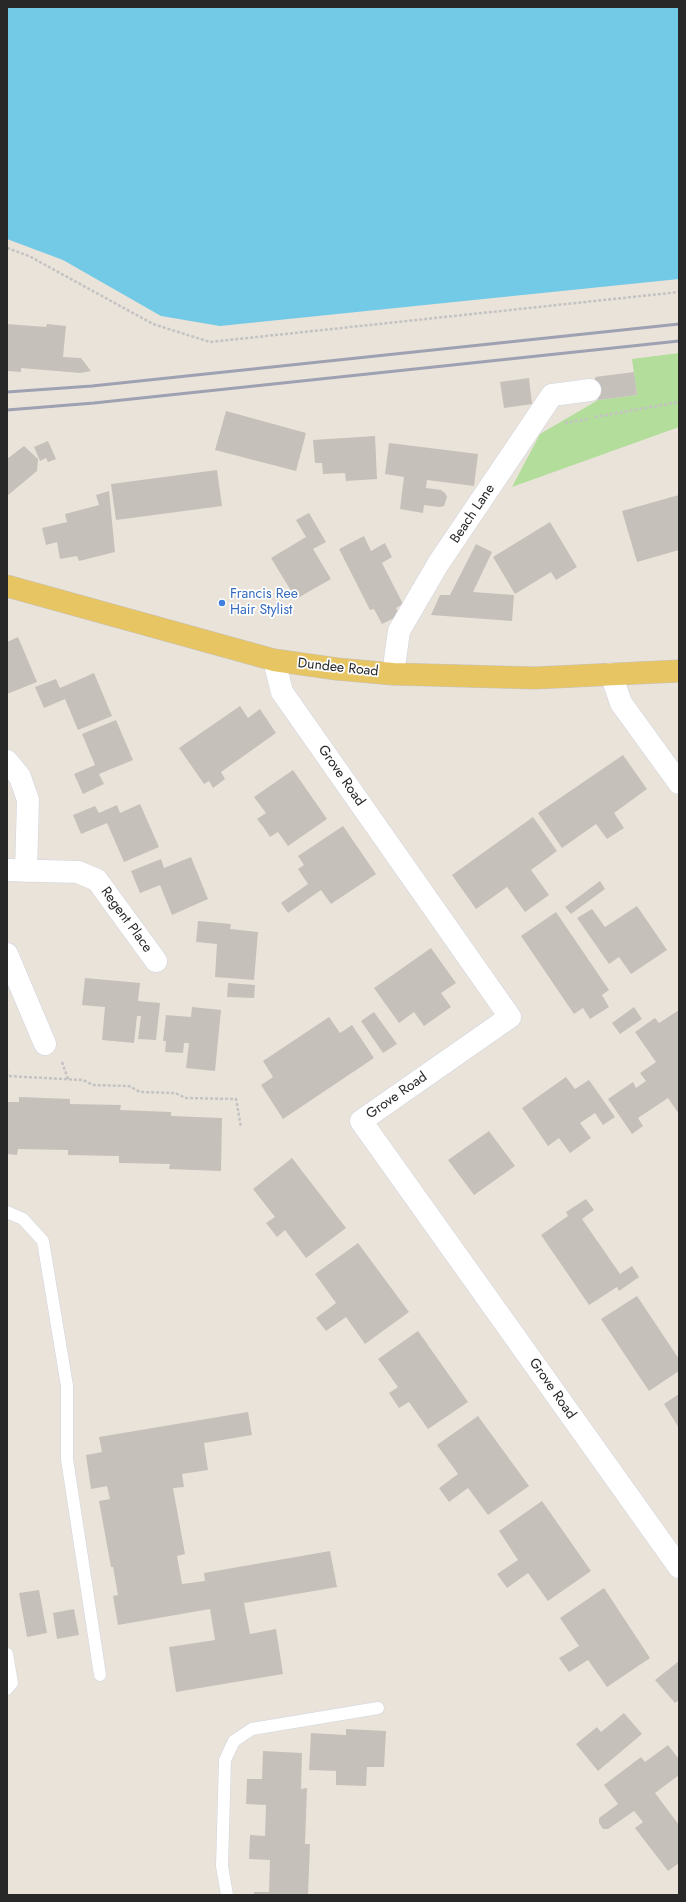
<!DOCTYPE html>
<style>
body{margin:0}
#map{position:relative;width:686px;height:1902px;overflow:hidden;background:#eae3da;font-family:Jost,sans-serif}
canvas{display:block}
.frame{position:absolute;inset:0;border:8px solid #282828;pointer-events:none}
</style>
<div id="map">
<canvas width="686" height="1902"></canvas>
<div class="frame"></div>
</div>
<script>
const ctx = document.querySelector('canvas').getContext('2d');
ctx.lineJoin = 'round';
function paint(path, color) { ctx.fillStyle = color; ctx.fill(path, 'evenodd'); }
function trace(path, color, width, dash) { ctx.strokeStyle = color; ctx.lineWidth = width; ctx.lineCap = dash ? 'butt' : 'round'; ctx.setLineDash(dash || []); ctx.stroke(path); }
function label(font, color, halo, rows, align = 'center') {
  ctx.font = font + ' Jost,sans-serif'; ctx.lineWidth = 3.5; ctx.setLineDash([]); ctx.textBaseline = 'middle'; ctx.strokeStyle = halo; ctx.fillStyle = color; for (const [text, x, y, turn = 0] of rows) {
    ctx.save(); ctx.translate(x, y); ctx.rotate((+turn || 0) * Math.PI / 180); ctx.textAlign = isNaN(turn) ? turn : align; if (halo) ctx.strokeText(text, 0, 0); ctx.fillText(text, 0, 0); ctx.restore();
  }
}
const green = new Path2D(`
 M 679,353 L 679,427 L 512,487 L 540,434 L 598,400 L 637,395 L 632,359 Z`);
const water = new Path2D(`
 M 7,7 L 679,7 L 679,279 L 220,326 L 161,316 L 63,260 L 7,239 Z`);
const building = new Path2D(`
 M 7,324 L 46,327 L 47,324 L 66,326 L 63,357 L 81,358 L 91,371 L 80,373 L 21,368 L 21,372 L 7,371 Z
 M 634,372 L 637,395 L 598,400 L 595,377 Z
 M 529,378 L 532,404 L 504,408 L 500,382 Z
 M 226,411 L 306,433 L 296,471 L 215,450 Z
 M 375,436 L 377,479 L 346,481 L 345,473 L 323,474 L 322,463 L 315,463 L 313,440 Z
 M 48,441 L 56,459 L 48,462 L 46,458 L 40,461 L 34,447 Z
 M 389,443 L 478,454 L 474,486 L 427,480 L 426,488 L 441,490 L 445,493 L 447,497 L 444,506 L 439,507 L 424,505 L 423,513 L 400,509 L 404,477 L 385,474 Z
 M 24,446 L 38,459 L 37,471 L 7,496 L 7,459 Z
 M 217,470 L 222,506 L 116,520 L 111,484 Z
 M 109,491 L 115,552 L 79,561 L 77,556 L 60,559 L 57,542 L 46,545 L 42,528 L 67,522 L 65,514 L 99,505 L 96,495 Z
 M 679,495 L 679,550 L 637,562 L 622,511 Z
 M 309,513 L 326,542 L 313,549 L 331,579 L 296,599 L 271,558 L 306,537 L 296,520 Z
 M 550,522 L 577,567 L 556,580 L 551,572 L 515,594 L 493,557 Z
 M 364,536 L 371,551 L 385,543 L 392,557 L 382,563 L 403,604 L 396,608 L 400,615 L 382,624 L 374,609 L 370,610 L 339,549 Z
 M 476,544 L 492,552 L 473,592 L 514,595 L 512,621 L 431,615 L 440,595 L 450,595 Z
 M 18,637 L 37,682 L 7,694 L 7,642 Z
 M 94,673 L 112,716 L 78,730 L 65,699 L 44,708 L 35,687 L 56,679 L 60,688 Z
 M 240,706 L 248,718 L 260,709 L 276,733 L 221,772 L 225,779 L 213,788 L 209,781 L 204,784 L 179,748 Z
 M 116,720 L 133,760 L 99,774 L 104,784 L 83,794 L 74,774 L 95,765 L 82,734 Z
 M 623,755 L 647,789 L 614,813 L 624,828 L 607,839 L 596,824 L 562,848 L 538,813 Z
 M 293,770 L 327,819 L 288,846 L 278,832 L 270,837 L 264,828 L 257,819 L 266,813 L 254,797 Z
 M 140,804 L 159,847 L 124,862 L 107,823 L 81,834 L 73,815 L 95,806 L 99,813 L 117,805 L 120,813 Z
 M 533,817 L 557,851 L 531,870 L 549,895 L 525,912 L 507,887 L 476,909 L 452,875 Z
 M 343,826 L 376,874 L 331,904 L 321,890 L 288,913 L 281,903 L 308,884 L 298,869 L 304,865 L 298,856 Z
 M 191,857 L 208,899 L 172,915 L 160,885 L 140,893 L 131,871 L 161,859 L 164,868 Z
 M 600,881 L 605,889 L 571,914 L 565,907 Z
 M 637,906 L 667,950 L 631,974 L 619,957 L 609,964 L 577,918 L 592,909 L 605,927 Z
 M 556,912 L 609,990 L 602,995 L 609,1007 L 590,1019 L 583,1008 L 574,1014 L 521,936 Z
 M 198,921 L 231,924 L 230,929 L 258,932 L 254,980 L 215,977 L 217,944 L 196,942 Z
 M 431,948 L 456,983 L 441,993 L 451,1007 L 424,1026 L 414,1012 L 399,1023 L 374,988 Z
 M 85,978 L 140,983 L 138,1001 L 160,1003 L 156,1040 L 138,1039 L 141,1016 L 137,1016 L 134,1043 L 102,1040 L 105,1007 L 82,1005 Z
 M 228,983 L 255,985 L 254,998 L 227,997 Z
 M 192,1007 L 221,1010 L 215,1071 L 186,1068 L 189,1043 L 184,1043 L 183,1053 L 165,1052 L 166,1041 L 163,1041 L 166,1015 L 191,1017 Z
 M 634,1007 L 642,1019 L 620,1034 L 612,1023 Z
 M 679,1010 L 679,1114 L 668,1098 L 638,1118 L 643,1126 L 632,1134 L 608,1099 L 633,1082 L 636,1088 L 646,1081 L 640,1073 L 656,1062 L 635,1032 L 655,1018 L 659,1023 Z
 M 374,1012 L 397,1044 L 383,1053 L 361,1021 Z
 M 329,1017 L 340,1033 L 352,1025 L 374,1058 L 283,1119 L 261,1085 L 273,1077 L 263,1061 Z
 M 566,1077 L 575,1089 L 589,1080 L 615,1117 L 603,1125 L 595,1113 L 580,1123 L 591,1138 L 570,1153 L 559,1138 L 548,1146 L 522,1108 Z
 M 19,1097 L 70,1099 L 70,1104 L 121,1105 L 120,1110 L 171,1112 L 171,1116 L 222,1118 L 221,1171 L 169,1169 L 170,1164 L 119,1163 L 119,1156 L 68,1155 L 68,1150 L 18,1149 L 17,1155 L 7,1154 L 7,1102 L 19,1102 Z
 M 489,1131 L 515,1166 L 474,1195 L 448,1160 Z
 M 292,1158 L 346,1228 L 306,1258 L 285,1230 L 277,1237 L 266,1223 L 275,1217 L 253,1189 Z
 M 586,1199 L 594,1210 L 582,1219 L 620,1274 L 632,1266 L 639,1277 L 619,1291 L 617,1287 L 589,1305 L 541,1235 L 568,1216 L 566,1212 Z
 M 358,1243 L 409,1312 L 365,1344 L 346,1317 L 326,1331 L 316,1318 L 336,1303 L 315,1274 Z
 M 637,1296 L 679,1359 L 679,1371 L 649,1391 L 601,1319 Z
 M 418,1331 L 468,1402 L 428,1429 L 409,1402 L 399,1408 L 389,1393 L 398,1387 L 378,1359 Z
 M 679,1394 L 679,1428 L 664,1404 Z
 M 248,1412 L 252,1435 L 204,1443 L 208,1470 L 182,1474 L 184,1487 L 173,1488 L 185,1554 L 177,1556 L 182,1584 L 205,1581 L 204,1573 L 330,1551 L 337,1587 L 244,1603 L 250,1634 L 276,1629 L 283,1674 L 176,1692 L 169,1647 L 215,1640 L 210,1609 L 118,1625 L 113,1596 L 118,1595 L 113,1567 L 111,1567 L 99,1501 L 110,1499 L 107,1486 L 91,1489 L 86,1455 L 102,1452 L 99,1437 Z
 M 478,1416 L 529,1486 L 488,1515 L 468,1488 L 449,1502 L 439,1488 L 458,1474 L 437,1445 Z
 M 542,1501 L 591,1571 L 548,1601 L 528,1573 L 507,1588 L 497,1574 L 518,1560 L 499,1531 Z
 M 604,1588 L 650,1658 L 607,1687 L 588,1660 L 569,1672 L 559,1658 L 579,1646 L 560,1618 Z
 M 39,1590 L 47,1633 L 27,1637 L 19,1593 Z
 M 74,1609 L 79,1635 L 57,1639 L 53,1613 Z
 M 679,1661 L 679,1700 L 675,1703 L 655,1680 Z
 M 624,1713 L 642,1734 L 598,1771 L 576,1744 L 597,1727 L 601,1732 Z
 M 346,1729 L 386,1731 L 384,1767 L 367,1767 L 366,1786 L 336,1785 L 336,1771 L 309,1770 L 311,1733 L 346,1735 Z
 M 668,1745 L 679,1759 L 679,1775 L 655,1793 L 679,1825 L 679,1863 L 668,1871 L 635,1828 L 643,1822 L 634,1811 L 608,1829 L 603,1829 L 599,1823 L 599,1818 L 618,1804 L 604,1785 L 641,1757 L 645,1762 Z
 M 263,1751 L 302,1753 L 301,1789 L 307,1788 L 305,1844 L 310,1844 L 308,1895 L 254,1895 L 254,1892 L 269,1892 L 270,1860 L 249,1859 L 250,1835 L 265,1836 L 266,1805 L 246,1804 L 247,1779 L 262,1779 Z`);
const path = new Path2D(`
 M 7,248 L 29,256 L 153,324 L 210,342 L 679,292
 M 595,417 L 679,402
 M 565,423 L 588,419
 M 62,1062 L 68,1079
 M 7,1068 L 7,1076 L 83,1080 L 93,1085 L 129,1086 L 140,1092 L 175,1093 L 186,1098 L 236,1099 L 241,1127`);
const lane = new Path2D(`
 M 7,1212 L 23,1219 L 43,1241 L 67,1386 L 67,1459 L 100,1675
 M 7,1654 L 12,1683 L 7,1689
 M 227,1895 L 222,1866 L 225,1760 L 234,1741 L 252,1729 L 378,1708`);
const street = new Path2D(`
 M 274,660 L 282,692 L 510,1017 L 361,1121 L 679,1567
 M 393,674 L 399,631 L 438,564 L 552,395 L 590,390
 M 611,674 L 621,703 L 679,783
 M 7,761 L 20,777 L 28,800 L 26,871
 M 7,870 L 78,872 L 97,880 L 156,961
 M 7,954 L 45,1044`);
const primary = new Path2D(`
 M 7,586 L 274,660 L 337,669 L 393,674 L 535,678 L 679,671`);
const rail = new Path2D(`
 M 7,392 L 92,386 L 679,324
 M 7,410 L 94,403 L 679,341`);
const markers = [
 [222,603,4,"#3f7fe0"]
];
const streetNames = [
 ["Beach Lane",473,514,-56],
 ["Dundee Road",338,668,6],
 ["Grove Road",341,776,55],
 ["Regent Place",126,920,54],
 ["Grove Road",397,1096,-35],
 ["Grove Road",552,1389,55]
];
const shopNames = [
 ["Francis Ree",230,595],
 ["Hair Stylist",230,611]
];
paint(green, '#b2dd9a');
paint(water, '#73cae6');
paint(building, '#c5c0ba');
trace(lane, '#d0d3e0', 13);
trace(street, '#d0d3e0', 23);
trace(primary, '#c3c3c3', 23);
trace(path, '#c3c3c3', 2.5, [3, 2]);
trace(lane, '#fff', 12);
trace(street, '#fff', 22);
trace(primary, '#e7c563', 22);
trace(rail, '#9ea1b1', 3);
for (const [x, y, r, color] of markers) { const dot = new Path2D(); dot.arc(x, y, r, 0, 2 * Math.PI); ctx.fillStyle = color; ctx.fill(dot); trace(dot, '#fff', 1.5); }
label('14px', '#282828', '#fff', streetNames);
label('14px', '#366cbe', '#fff', shopNames, 'left');
</script>
